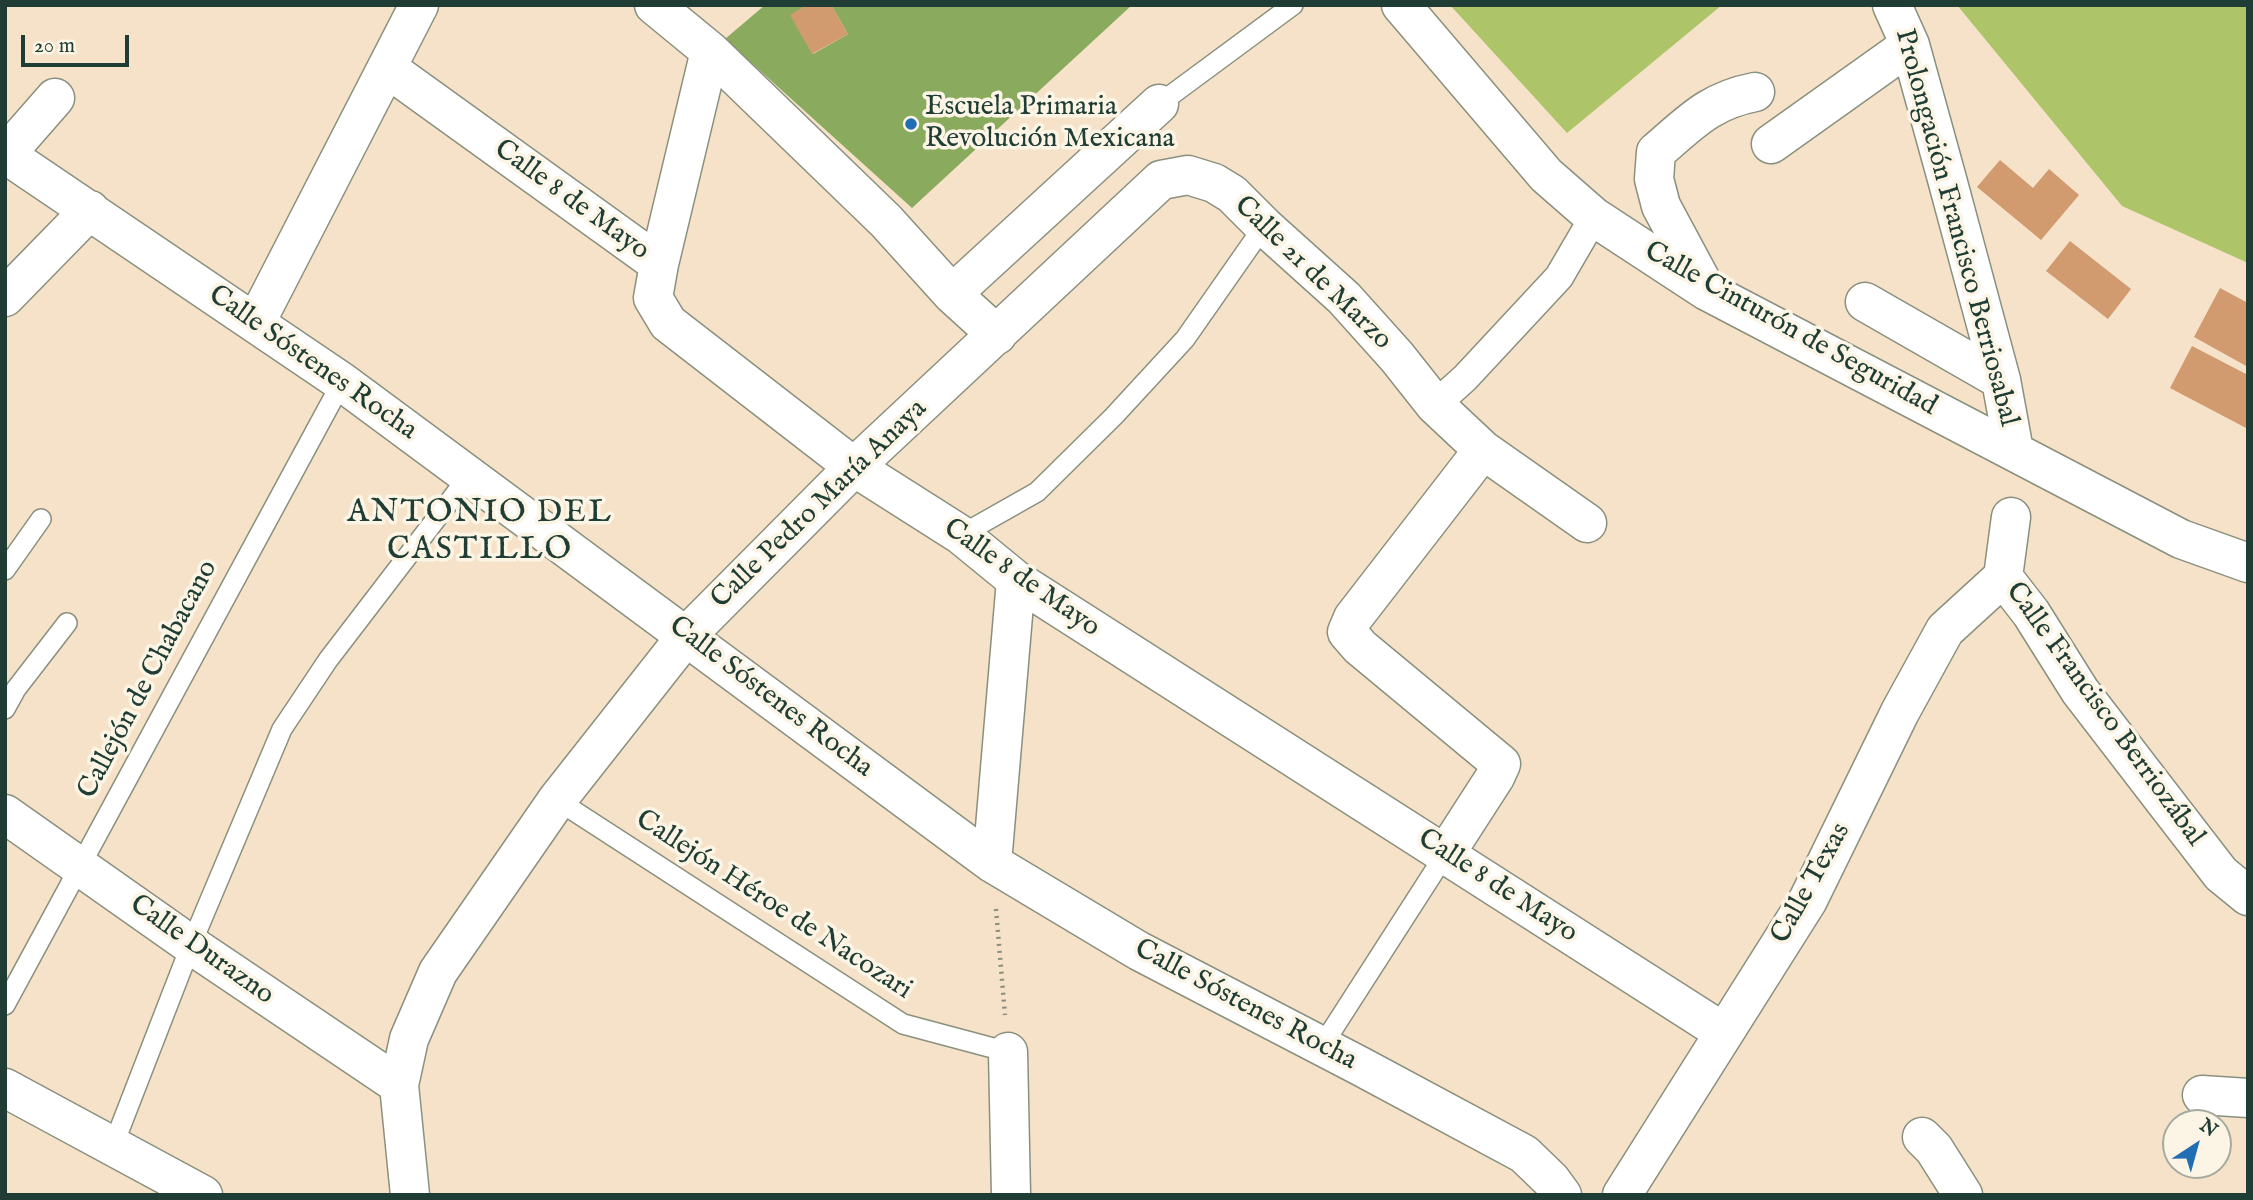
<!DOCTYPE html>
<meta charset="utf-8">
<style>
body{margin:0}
#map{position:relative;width:2253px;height:1200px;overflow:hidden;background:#f6e2c9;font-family:"IM FELL English",serif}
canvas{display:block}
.frame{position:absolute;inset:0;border:7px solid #1f3d34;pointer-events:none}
.north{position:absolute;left:2162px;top:1109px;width:70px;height:70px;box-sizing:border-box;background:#fcf5e5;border:2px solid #a4ab9e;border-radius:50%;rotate:36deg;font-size:19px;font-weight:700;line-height:28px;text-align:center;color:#1f3d34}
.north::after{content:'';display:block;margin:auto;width:24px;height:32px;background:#1f6fb2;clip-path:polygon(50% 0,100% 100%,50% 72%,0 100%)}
.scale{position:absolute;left:21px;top:35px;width:108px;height:32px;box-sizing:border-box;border:4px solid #1f3d34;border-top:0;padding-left:9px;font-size:21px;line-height:24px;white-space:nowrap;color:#1f3d34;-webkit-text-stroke:5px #fcf5e5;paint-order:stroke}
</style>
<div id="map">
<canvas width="2253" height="1200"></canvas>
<div class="frame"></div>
<div class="north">N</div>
<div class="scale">20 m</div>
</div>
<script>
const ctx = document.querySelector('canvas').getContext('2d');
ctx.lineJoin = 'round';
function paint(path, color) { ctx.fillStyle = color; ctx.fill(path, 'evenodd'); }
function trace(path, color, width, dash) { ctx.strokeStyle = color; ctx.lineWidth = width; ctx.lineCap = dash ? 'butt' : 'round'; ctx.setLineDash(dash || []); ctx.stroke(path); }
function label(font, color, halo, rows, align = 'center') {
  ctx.font = font + ' "IM FELL English",serif'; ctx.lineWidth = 7; ctx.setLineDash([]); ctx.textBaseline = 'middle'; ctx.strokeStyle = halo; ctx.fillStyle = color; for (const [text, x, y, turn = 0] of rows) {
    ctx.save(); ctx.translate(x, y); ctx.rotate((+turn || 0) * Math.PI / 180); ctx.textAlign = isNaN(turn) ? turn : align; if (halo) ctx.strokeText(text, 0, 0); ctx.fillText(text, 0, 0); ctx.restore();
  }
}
const green = new Path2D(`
 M 1450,5 L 1722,5 L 1567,133 Z
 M 1957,5 L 2248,5 L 2248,263 L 2122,206 Z`);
const forest = new Path2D(`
 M 765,5 L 807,5 L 791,15 L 813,54 L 848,34 L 831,5 L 1132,5 L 912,208 L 725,39 Z`);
const building = new Path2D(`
 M 807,5 L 831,5 L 848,34 L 812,54 L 790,15 Z
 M 2000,160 L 2033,188 L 2049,169 L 2079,195 L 2041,240 L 1977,187 Z
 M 2070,241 L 2131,289 L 2108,319 L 2046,271 Z
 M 2220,288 L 2248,303 L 2246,316 L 2248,317 L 2248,367 L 2194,337 Z
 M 2192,346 L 2248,375 L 2248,429 L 2170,388 Z`);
const path = new Path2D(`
 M 996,909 L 1005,1015`);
const service = new Path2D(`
 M 1159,104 L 1293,5
 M 961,535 L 1037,492 L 1114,416 L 1185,339 L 1264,226
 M 5,570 L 41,519
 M 5,709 L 16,689 L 67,623
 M 557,800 L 903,1024 L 1008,1052
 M 5,1005 L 342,382
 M 1322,1046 L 1446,853
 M 113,1146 L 191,945 L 282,729 L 328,660 L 469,476`);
const pedestrian = new Path2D(`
 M 1435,405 L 1465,378 L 1559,277 L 1594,217`);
const minor = new Path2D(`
 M 654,5 L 710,51 L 886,221 L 952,294 L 997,335
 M 1401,5 L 1546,175 L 1594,217 L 1707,291 L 2181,539 L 2248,563
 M 1892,5 L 1910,45 L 1947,179 L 2001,380 L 2014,451
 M 710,51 L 659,264 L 653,298 L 668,323 L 854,467 L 961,535 L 1016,580 L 1723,1032
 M 387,68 L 659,264
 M 1771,144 L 1910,45
 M 5,154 L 342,382 L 992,863 L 1139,951 L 1360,1066 L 1524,1154 L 1551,1180 L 1562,1195
 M 6,154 L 55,98
 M 1704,286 L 1661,206 L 1654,179 L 1656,152 C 1691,122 1709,101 1755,92
 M 952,294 L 1159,104
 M 5,297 L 90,210
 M 1865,302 L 2001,380
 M 256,322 L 419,5
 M 2011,517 L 2003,577 L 2031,613 L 2080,691 L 2160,795 L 2221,874 L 2248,896
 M 5,814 L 191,945 L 399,1085
 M 1446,853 L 1495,777 L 1501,764 L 1360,647 L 1347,632 L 1353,618 L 1483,450
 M 992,863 L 1016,580
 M 1008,1052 L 1011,1195
 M 5,1088 L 203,1195
 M 2202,1095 L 2248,1098
 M 1922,1137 L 1934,1149 L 1963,1195
 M 410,1195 L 399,1085 L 409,1039 L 438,972 L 557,800 L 687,635 L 854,467 L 1161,180 L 1188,175 L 1214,183 L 1232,194 L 1264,226 L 1344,298 L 1397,357 L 1435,405 L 1483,450 L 1587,523
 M 1622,1195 L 1808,900 L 1900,712 L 1945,630 L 2003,577`);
const markers = [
 [911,124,7,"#1f6fb2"]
];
const poiNames = [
 ["Escuela Primaria",925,108],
 ["Revolución Mexicana",925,140]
];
const streetNames = [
 ["Calle 8 de Mayo",571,201,36],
 ["Prolongación Francisco Berriosabal",1955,228,75],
 ["Calle 21 de Marzo",1312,274,44],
 ["Calle Cinturón de Seguridad",1790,330,29],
 ["Calle Sóstenes Rocha",312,364,35],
 ["Calle Pedro María Anaya",820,505,-44],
 ["Calle 8 de Mayo",1021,579,35],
 ["Callejón de Chabacano",149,680,-62],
 ["Calle Sóstenes Rocha",770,698,37],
 ["Calle Francisco Berriozábal",2104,715,54],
 ["Calle Texas",1812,884,-61],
 ["Calle 8 de Mayo",1497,887,33],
 ["Callejón Héroe de Nacozari",773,906,33],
 ["Calle Durazno",201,951,35],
 ["Calle Sóstenes Rocha",1245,1006,28]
];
const quarterNames = [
 ["ANTONIO DEL",480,514],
 ["CASTILLO",480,551]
];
paint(green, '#adc469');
paint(forest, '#8aaa5d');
paint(building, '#d19a6f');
trace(service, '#8a907e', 22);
trace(pedestrian, '#8a907e', 31);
trace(minor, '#8a907e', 41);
trace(path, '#8a907e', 4.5, [2, 5]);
trace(service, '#fff', 19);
trace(pedestrian, '#fff', 28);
trace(minor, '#fff', 38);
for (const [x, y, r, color] of markers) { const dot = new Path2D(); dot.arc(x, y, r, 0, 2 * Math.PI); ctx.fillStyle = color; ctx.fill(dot); trace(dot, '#fcf5e5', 2.5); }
label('28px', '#1f3d34', '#fcf5e5', poiNames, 'left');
label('28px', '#1f3d34', '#fcf5e5', streetNames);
ctx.letterSpacing = '2px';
label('32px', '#1f3d34', '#fcf5e5', quarterNames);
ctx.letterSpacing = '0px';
</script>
